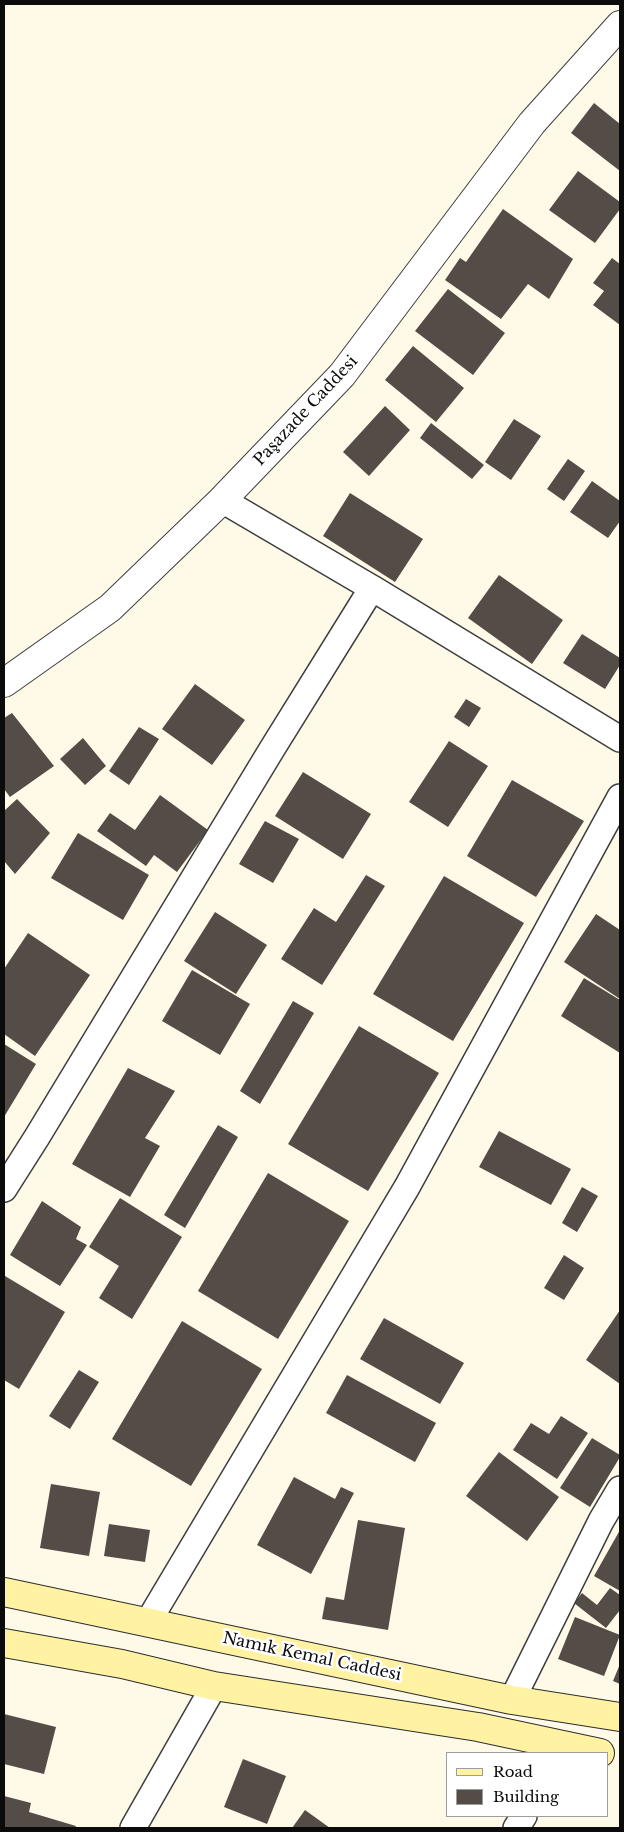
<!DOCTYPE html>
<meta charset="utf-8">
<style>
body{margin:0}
#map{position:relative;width:624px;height:1832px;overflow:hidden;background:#fffae8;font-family:"Libre Baskerville",serif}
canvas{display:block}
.frame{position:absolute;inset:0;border:5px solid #0b0b0b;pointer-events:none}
.legend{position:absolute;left:446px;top:1752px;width:162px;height:65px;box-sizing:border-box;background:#fff;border:1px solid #9d9d9d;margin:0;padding:6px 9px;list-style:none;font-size:15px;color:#0b0b0b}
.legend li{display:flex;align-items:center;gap:10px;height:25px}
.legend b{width:25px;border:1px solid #9d9d9d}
</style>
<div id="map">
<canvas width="624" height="1832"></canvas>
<div class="frame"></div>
<ul class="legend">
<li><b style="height:6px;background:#fff3a3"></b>Road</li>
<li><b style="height:14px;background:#534c47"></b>Building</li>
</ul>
</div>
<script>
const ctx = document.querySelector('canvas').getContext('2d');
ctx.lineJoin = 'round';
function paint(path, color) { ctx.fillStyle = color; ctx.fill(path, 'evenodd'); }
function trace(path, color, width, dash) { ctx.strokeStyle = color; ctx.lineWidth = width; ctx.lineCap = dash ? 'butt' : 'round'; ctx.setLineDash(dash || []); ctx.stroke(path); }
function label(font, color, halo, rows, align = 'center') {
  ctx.font = font + ' "Libre Baskerville",serif'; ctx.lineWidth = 5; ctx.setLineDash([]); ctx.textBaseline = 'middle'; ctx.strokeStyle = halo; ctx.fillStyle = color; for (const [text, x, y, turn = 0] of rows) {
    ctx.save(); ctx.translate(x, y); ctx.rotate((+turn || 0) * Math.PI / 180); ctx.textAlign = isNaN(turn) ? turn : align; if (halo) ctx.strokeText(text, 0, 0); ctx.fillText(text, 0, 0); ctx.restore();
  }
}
const building = new Path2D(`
 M 594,103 L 620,124 L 620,171 L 571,133 Z
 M 578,171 L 620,202 L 620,209 L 595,243 L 549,210 Z
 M 503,209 L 573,259 L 549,299 L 528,284 L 501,319 L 445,280 L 460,258 L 466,262 Z
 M 612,258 L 620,264 L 620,325 L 593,305 L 604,291 L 593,283 Z
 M 448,289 L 505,333 L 473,375 L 415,331 Z
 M 413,346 L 464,388 L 436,422 L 385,380 Z
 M 385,406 L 410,430 L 369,476 L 343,452 Z
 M 514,419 L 541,436 L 511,480 L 485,462 Z
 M 431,423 L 484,465 L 472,479 L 420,438 Z
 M 568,459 L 585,471 L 564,501 L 547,489 Z
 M 592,481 L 620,501 L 620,521 L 608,538 L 570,512 Z
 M 350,493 L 423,539 L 395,582 L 323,536 Z
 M 499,575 L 563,620 L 532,664 L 468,618 Z
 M 582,634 L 620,658 L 620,665 L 605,689 L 563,663 Z
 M 195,684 L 245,720 L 212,765 L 162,729 Z
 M 466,699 L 481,708 L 469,727 L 454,717 Z
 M 12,713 L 54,766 L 10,797 L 4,789 L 4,718 Z
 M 139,727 L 159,739 L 129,785 L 109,771 Z
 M 83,738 L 106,766 L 85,785 L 60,759 Z
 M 449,741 L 488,766 L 448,827 L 409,802 Z
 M 303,772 L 371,814 L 343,859 L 275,816 Z
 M 512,780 L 584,821 L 536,897 L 467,856 Z
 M 160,795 L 208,830 L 177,872 L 154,855 L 146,866 L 97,831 L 110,813 L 135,830 Z
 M 17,799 L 50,833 L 15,874 L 4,861 L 4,811 Z
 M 265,821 L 299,839 L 273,883 L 239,864 Z
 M 78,833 L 149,875 L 123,920 L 51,878 Z
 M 366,875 L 385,886 L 322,985 L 281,959 L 314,908 L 336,922 Z
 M 444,876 L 524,923 L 453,1041 L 373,994 Z
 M 215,912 L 267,945 L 236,994 L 184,961 Z
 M 596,914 L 620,930 L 620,999 L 564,962 Z
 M 28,933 L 90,975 L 35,1056 L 4,1034 L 4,969 Z
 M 192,970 L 250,1004 L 220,1055 L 162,1021 Z
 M 584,978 L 620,1000 L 620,1053 L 561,1016 Z
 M 293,1001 L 314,1013 L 260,1104 L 240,1091 Z
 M 359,1026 L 439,1073 L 368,1191 L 288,1144 Z
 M 4,1044 L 36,1064 L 4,1117 Z
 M 128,1068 L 175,1091 L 145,1138 L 160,1146 L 130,1197 L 72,1164 Z
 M 218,1125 L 238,1137 L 185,1228 L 164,1215 Z
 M 499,1131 L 571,1169 L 551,1205 L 479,1167 Z
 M 268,1173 L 349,1221 L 278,1339 L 198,1291 Z
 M 582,1187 L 598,1196 L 577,1232 L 562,1223 Z
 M 120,1198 L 182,1237 L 132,1319 L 99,1298 L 119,1266 L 89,1247 Z
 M 42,1201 L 81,1227 L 76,1239 L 87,1245 L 60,1286 L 10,1255 Z
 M 564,1255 L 584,1268 L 564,1300 L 544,1288 Z
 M 5,1276 L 65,1312 L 19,1389 L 4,1380 Z
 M 620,1310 L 620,1384 L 586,1360 Z
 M 384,1318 L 464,1363 L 440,1404 L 360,1359 Z
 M 182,1321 L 262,1369 L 191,1486 L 112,1439 Z
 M 79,1370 L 99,1382 L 70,1429 L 49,1416 Z
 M 347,1375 L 436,1423 L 415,1462 L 326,1413 Z
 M 561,1416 L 588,1433 L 557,1479 L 513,1450 L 531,1423 L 549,1434 Z
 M 592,1438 L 620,1455 L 620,1457 L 590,1507 L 560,1488 Z
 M 499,1452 L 559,1497 L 527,1541 L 466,1496 Z
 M 294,1477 L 335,1499 L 341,1487 L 354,1493 L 311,1574 L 257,1545 Z
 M 51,1484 L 100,1492 L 89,1556 L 40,1548 Z
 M 358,1520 L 405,1528 L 388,1630 L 322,1619 L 326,1597 L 344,1600 Z
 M 109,1524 L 150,1530 L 145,1562 L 104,1556 Z
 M 620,1530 L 620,1591 L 594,1576 Z
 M 610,1588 L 620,1595 L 620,1610 L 606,1628 L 574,1603 L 582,1593 L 597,1605 Z
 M 575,1617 L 620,1635 L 604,1676 L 558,1659 Z
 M 620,1664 L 620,1684 L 613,1681 Z
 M 4,1714 L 56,1727 L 44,1774 L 4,1764 Z
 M 243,1759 L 286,1776 L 267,1824 L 224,1807 Z
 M 4,1796 L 31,1803 L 29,1812 L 76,1826 L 75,1828 L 4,1828 Z
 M 305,1810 L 330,1828 L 292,1828 Z`);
const minor = new Path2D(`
 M 222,500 L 372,588
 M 4,1189 L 37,1137 L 272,749 L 372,588 L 620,739
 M 148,1622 L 407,1187 L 620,797
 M 512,1700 L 601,1521 L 620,1489
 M 133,1828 L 214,1686
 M 516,1828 L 524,1816`);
const tertiary = new Path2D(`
 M 4,683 L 110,608 L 222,500 L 342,375 L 532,123 L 620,25`);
const secondary = new Path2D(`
 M 4,1592 L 512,1700 L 620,1717
 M 4,1643 L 122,1664 L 214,1686 L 478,1727 L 600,1753`);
const streetNames = [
 ["Paşazade Caddesi",306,411,-47],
 ["Namık Kemal Caddesi",312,1657,12]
];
paint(building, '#534c47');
trace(minor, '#3e3e3e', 28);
trace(tertiary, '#3e3e3e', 30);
trace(secondary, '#2d2d2d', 30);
trace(minor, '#fff', 25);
trace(tertiary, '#fff', 28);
trace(secondary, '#fff3a3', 28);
label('16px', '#0b0b0b', '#fff', streetNames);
</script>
